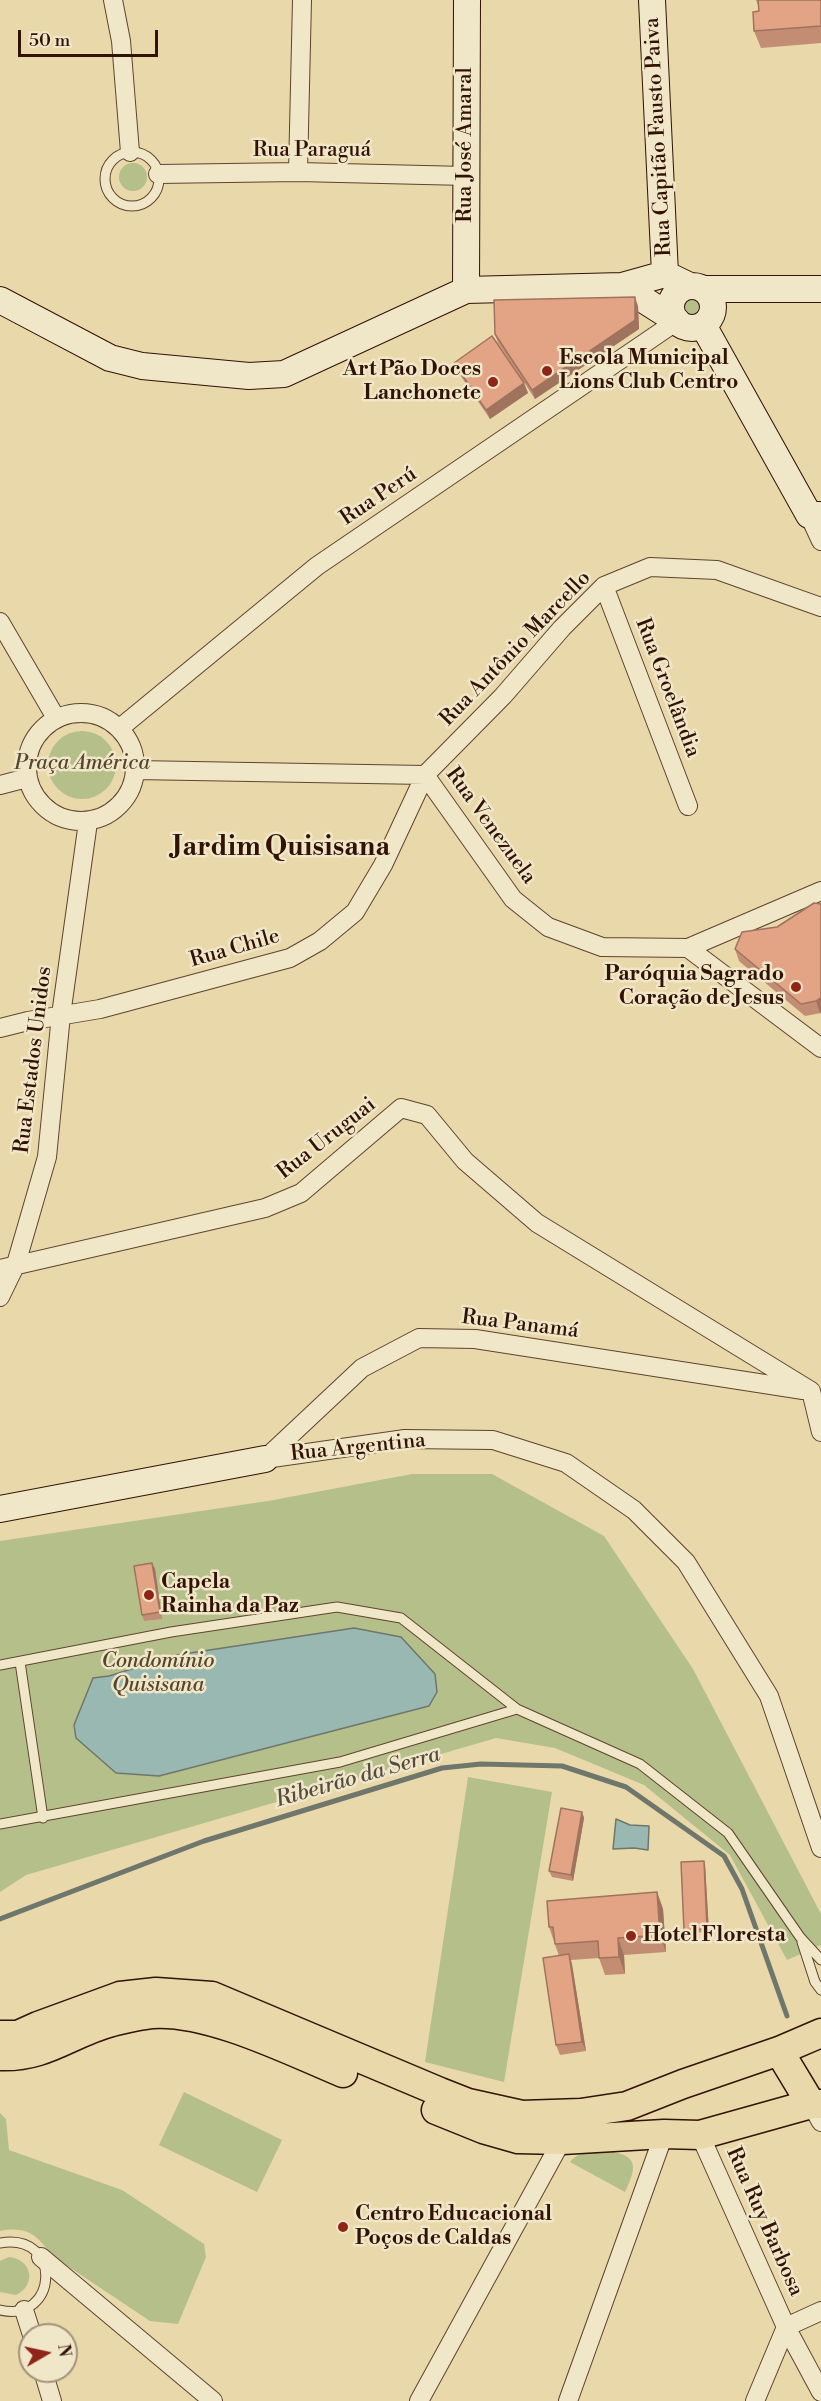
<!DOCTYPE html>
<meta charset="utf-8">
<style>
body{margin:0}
#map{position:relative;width:821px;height:2401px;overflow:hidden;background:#e8d8aa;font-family:"Libre Bodoni",serif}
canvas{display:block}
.north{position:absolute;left:18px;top:2323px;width:60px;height:60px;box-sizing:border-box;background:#f0e6c8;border:2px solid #a4917a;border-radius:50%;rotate:81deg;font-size:16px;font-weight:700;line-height:24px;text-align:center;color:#311204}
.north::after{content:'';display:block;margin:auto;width:21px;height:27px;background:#8f2418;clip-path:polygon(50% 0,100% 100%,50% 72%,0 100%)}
.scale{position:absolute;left:18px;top:30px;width:140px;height:27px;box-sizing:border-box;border:3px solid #311204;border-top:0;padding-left:8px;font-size:18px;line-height:21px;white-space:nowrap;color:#311204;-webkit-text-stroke:4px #f0e6c8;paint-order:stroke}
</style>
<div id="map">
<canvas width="821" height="2401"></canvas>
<div class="north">N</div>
<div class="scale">50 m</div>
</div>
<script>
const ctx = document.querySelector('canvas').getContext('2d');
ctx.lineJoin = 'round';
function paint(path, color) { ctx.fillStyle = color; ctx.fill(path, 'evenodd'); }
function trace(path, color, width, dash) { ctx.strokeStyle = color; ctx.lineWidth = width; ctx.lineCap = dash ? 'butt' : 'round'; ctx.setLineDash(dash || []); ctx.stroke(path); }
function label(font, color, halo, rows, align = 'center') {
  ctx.font = font + ' "Libre Bodoni",serif'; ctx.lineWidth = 5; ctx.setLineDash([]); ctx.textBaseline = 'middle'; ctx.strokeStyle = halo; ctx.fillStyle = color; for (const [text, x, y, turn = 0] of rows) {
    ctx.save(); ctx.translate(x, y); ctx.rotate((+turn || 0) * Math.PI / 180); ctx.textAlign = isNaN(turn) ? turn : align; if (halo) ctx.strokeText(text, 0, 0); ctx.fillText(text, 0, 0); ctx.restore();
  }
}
const green = new Path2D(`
 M119 177a14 14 0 1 1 28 0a14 14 0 1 1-28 0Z
 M680 307a13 13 0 1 1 26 0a13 13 0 1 1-26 0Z
 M48 765a34 34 0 1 1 68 0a34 34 0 1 1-68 0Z
 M 412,1474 L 492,1474 L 604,1536 L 693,1669 L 821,1914 L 821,1945 L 787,1960 L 730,1855 L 644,1785 L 555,1748 L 496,1738 L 26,1875 L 0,1892 L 0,1541 L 268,1501 Z
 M 468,1777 L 552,1792 L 504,2082 L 425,2062 Z
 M 184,2092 L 282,2140 L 257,2192 L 159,2145 Z
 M 0,2113 L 6,2119 L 9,2150 L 122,2190 L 204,2244 L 206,2257 L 178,2324 L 150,2321 L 51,2255 C 37,2234 26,2226 0,2231 Z
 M 607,2151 C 639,2155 637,2167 625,2192 L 570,2162 C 578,2151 595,2152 607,2151 Z
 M 9,2257 C 32,2259 37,2285 16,2295 L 0,2292 L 0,2261 Z`);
const water = new Path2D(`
 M 354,1628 L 401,1637 L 435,1674 L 437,1692 L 429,1706 L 159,1776 L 116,1773 L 76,1738 L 74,1725 L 93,1678 L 109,1676 L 177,1655 Z
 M 616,1819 L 630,1825 L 649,1826 L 648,1850 L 634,1848 L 613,1849 Z`);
const stream = new Path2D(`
 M 0,1919 L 204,1841 L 442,1768 L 481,1764 L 562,1766 L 626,1787 L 724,1856 L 742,1889 L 787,2016`);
const lane = new Path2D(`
 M105 179a27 27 0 1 1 54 0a27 27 0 1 1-54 0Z
 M 20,1662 L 43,1818
 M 0,1665 L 171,1632 L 337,1607 L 401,1618 L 517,1709
 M 0,1824 L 340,1762 L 517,1709 L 640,1764 L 728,1833 L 800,1937 L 821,1960
 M 802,1942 L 815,1982 L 821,1990
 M 0,2243 C 64,2232 58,2324 0,2310`);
const street = new Path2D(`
 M 113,0 L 121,41 L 130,152
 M 298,172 L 302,0
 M 158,174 L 298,172 L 466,176
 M 809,515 L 821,541
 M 604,586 L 688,806
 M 0,622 L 56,718
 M27 767a54 54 0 1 1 108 0a54 54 0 1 1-108 0Z
 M 120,728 L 317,566 L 677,321
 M 135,770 L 425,775 L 513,899 L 548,927 L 602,947 L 688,948 L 821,891
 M 0,785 L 27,778
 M 688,948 L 821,1048
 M 0,1028 L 28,1021 L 100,1009 L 290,958 L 320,941 L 355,912 L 383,865 L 425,775 L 503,696 L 562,628 L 604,586 L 650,567 L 717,570 L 821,607
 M 0,1269 L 265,1208 L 301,1193 L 401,1108 L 427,1115 L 465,1161 L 537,1223 L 811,1391
 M 0,1297 L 16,1264 L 47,1157 L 61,1015 L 88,822
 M 811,1391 L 821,1432
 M 265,1459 L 405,1439 L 493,1440 L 566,1463 L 634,1510 L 686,1562 L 769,1696 L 821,1848
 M 265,1459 L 362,1368 L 419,1338 L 475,1339 L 803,1390
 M 811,2104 L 821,2122
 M 700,2135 L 786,2327 L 821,2392
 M 41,2257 L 213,2401
 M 24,2310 L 32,2335
 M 786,2327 L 821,2311
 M 43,2371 L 52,2401
 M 419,2401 L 562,2140
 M 568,2401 L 664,2134
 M 755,2401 L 786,2327`);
const secondary = new Path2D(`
 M 652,0 L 665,274
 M671 307a21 21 0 1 1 42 0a21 21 0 1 1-42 0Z
 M 704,289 L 821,289
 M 466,290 L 467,0
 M 0,300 L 110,358 L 142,366 L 249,376 L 284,374 L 466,290 L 622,286
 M 677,321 L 622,286 L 665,274 L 690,286
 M 703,325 L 809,515 L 821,515
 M 0,1509 L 265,1459`);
const primary = new Path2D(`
 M 0,2035 L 18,2035 L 38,2026 L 120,1996 L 156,1992 L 212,1996 L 440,2092 L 468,2103 L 522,2115 L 581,2113 L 627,2106 L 683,2084 L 779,2051 L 821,2033
 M 779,2051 L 811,2104
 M 0,2056 C 46,2058 70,2033 112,2022 C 125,2019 140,2015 152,2014 C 209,2010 290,2051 343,2073
 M 436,2110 L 483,2129 L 518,2139 L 562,2140 L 664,2134 L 700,2135 L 811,2104 L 821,2104`);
const wall = new Path2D(`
 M 756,0 L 821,0 L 821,43 L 761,48 L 754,31 L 759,11 L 758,5 Z
 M 638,306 L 639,329 L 535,399 L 498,343 L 495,334 Z
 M 454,363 L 524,383 L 528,393 L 490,419 L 458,372 Z
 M 821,904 L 821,1013 L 805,1016 L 739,961 L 735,949 Z
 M 155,1569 L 162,1619 L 144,1621 L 142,1615 Z
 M 582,1812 L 584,1818 L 573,1881 L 552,1877 L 549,1871 Z
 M 705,1864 L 709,1932 L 686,1933 L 684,1930 Z
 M 657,1892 L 663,1909 L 666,1952 L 624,1955 L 625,1974 L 605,1975 L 599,1958 L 571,1960 L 586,2051 L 560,2055 L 556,2045 L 559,1956 L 549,1927 Z`);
const shadedWall = new Path2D(`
 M 635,297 L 638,306 L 639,329 L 535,399 L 532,390 Z
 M 524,383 L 528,393 L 490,419 L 486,410 Z
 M 821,998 L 821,1013 L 820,1013 L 816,1001 Z
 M 152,1563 L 155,1569 L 162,1619 L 160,1612 Z
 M 582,1812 L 584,1818 L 573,1881 L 571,1875 Z
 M 704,1861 L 705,1864 L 709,1932 L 707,1929 Z
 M 657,1892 L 663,1909 L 666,1952 L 660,1935 Z
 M 618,1938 L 624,1955 L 625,1974 L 619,1957 Z
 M 569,1954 L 572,1964 L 586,2051 L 582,2042 Z`);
const building = new Path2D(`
 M 758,0 L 821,0 L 821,26 L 754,31 L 753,12 L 759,11 Z
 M 635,297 L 635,320 L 532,390 L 495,334 L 494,300 Z
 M 492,336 L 524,383 L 486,410 L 454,363 Z
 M 814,903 L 821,904 L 821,998 L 816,1001 L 801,1004 L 735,949 L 742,932 L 777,927 Z
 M 152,1563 L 160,1612 L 142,1615 L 134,1566 Z
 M 561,1808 L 582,1812 L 571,1875 L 549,1871 Z
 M 704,1861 L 707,1929 L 684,1930 L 681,1862 Z
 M 657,1892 L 660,1935 L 618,1938 L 619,1957 L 599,1958 L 598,1941 L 555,1944 L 553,1927 L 549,1927 L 547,1901 Z
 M 569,1954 L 582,2042 L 556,2045 L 543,1958 Z`);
const markers = [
 [547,371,6,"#8f2418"],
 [493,382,6,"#8f2418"],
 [796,987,6,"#8f2418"],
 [149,1595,6,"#8f2418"],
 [631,1936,6,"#8f2418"],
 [343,2227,6,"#8f2418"]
];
const streetNames = [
 ["Rua Capitão Fausto Paiva",659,137,-93],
 ["Rua José Amaral",466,145,-90],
 ["Rua Paraguá",312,151],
 ["Rua Perú",379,497,-34],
 ["Rua Antônio Marcello",516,649,-46],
 ["Rua Groelândia",667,688,69],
 ["Rua Venezuela",490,826,54],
 ["Rua Chile",235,949,-16],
 ["Rua Estados Unidos",34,1060,-83],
 ["Rua Uruguai",327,1139,-38],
 ["Rua Panamá",520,1325,7],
 ["Rua Argentina",358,1448,-6],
 ["Rua Ruy Barbosa",764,2222,66]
];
const poiNames = [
 ["Escola Municipal",559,359],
 ["Lions Club Centro",559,383],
 ["Art Pão Doces",481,370,"right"],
 ["Lanchonete",481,394,"right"],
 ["Paróquia Sagrado",784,975,"right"],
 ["Coração de Jesus",784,999,"right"],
 ["Capela",161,1583],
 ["Rainha da Paz",161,1607],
 ["Hotel Floresta",643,1936],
 ["Centro Educacional",355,2215],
 ["Poços de Caldas",355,2239]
];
const parkNames = [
 ["Praça América",82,764],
 ["Condomínio",158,1662],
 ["Quisisana",158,1686]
];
const waterNames = [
 ["Ribeirão da Serra",358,1778,-16]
];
const districtNames = [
 ["Jardim Quisisana",281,849]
];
paint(green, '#b4bf8a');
paint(water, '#99b8b1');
trace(water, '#6f766c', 1.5);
trace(stream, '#6f766c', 5);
trace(lane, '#5f442e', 11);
trace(street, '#5f442e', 20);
trace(secondary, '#311204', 28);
trace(primary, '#311204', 31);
trace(lane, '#f0e6c8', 9);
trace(street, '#f0e6c8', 18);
trace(secondary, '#f0e6c8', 26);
trace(primary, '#e8d8aa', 28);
paint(wall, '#c38d73');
paint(shadedWall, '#9f735e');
paint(building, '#e3a486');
trace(building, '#9f735e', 1.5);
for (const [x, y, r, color] of markers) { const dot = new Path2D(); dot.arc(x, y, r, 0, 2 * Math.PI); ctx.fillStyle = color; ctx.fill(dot); trace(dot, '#f0e6c8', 2); }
label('21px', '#311204', '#f0e6c8', streetNames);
label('bold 21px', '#311204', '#f0e6c8', poiNames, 'left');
label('italic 21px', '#58462c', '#f0e6c8', parkNames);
label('italic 22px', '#554c41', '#f0e6c8', waterNames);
label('bold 27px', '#311204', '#f0e6c8', districtNames);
</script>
